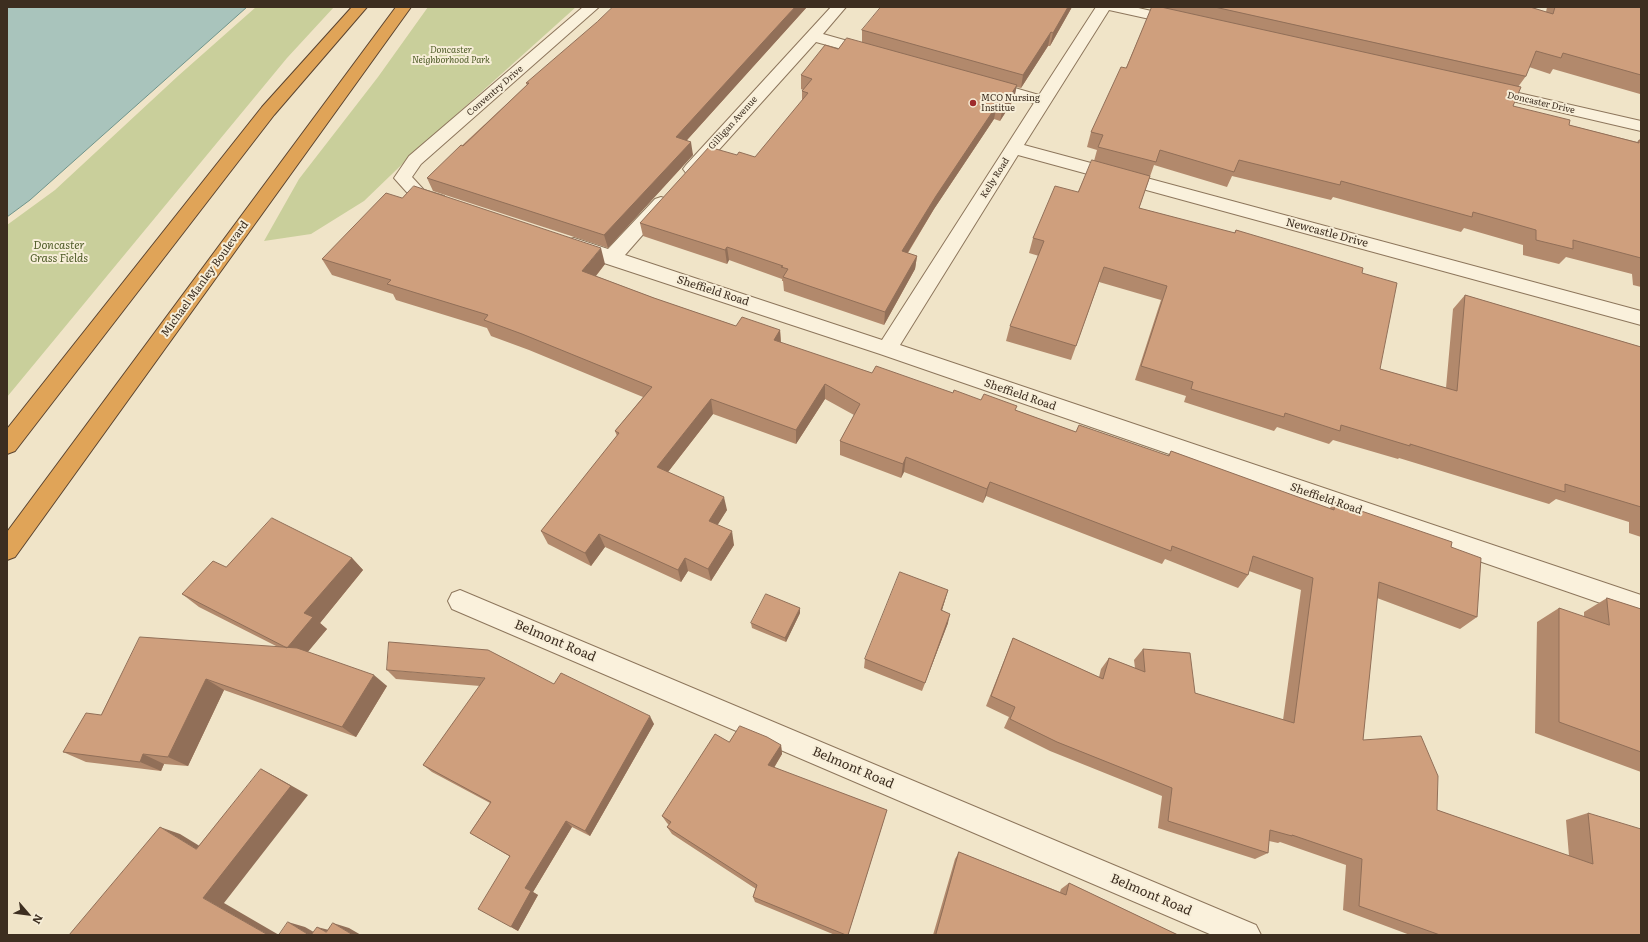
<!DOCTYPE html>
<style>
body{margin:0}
#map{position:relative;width:1648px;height:942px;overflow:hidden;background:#f0e4c8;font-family:Literata,serif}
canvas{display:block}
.frame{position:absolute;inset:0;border:8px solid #3d2e20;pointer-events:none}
.north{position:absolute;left:8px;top:894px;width:40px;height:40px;-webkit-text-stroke:3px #f7eed8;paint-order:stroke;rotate:118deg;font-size:11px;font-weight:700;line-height:16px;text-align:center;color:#3d2e20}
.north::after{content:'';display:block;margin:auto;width:14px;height:18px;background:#3d2e20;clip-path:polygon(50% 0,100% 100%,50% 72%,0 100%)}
</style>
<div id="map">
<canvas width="1648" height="942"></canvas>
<div class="frame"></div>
<div class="north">N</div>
</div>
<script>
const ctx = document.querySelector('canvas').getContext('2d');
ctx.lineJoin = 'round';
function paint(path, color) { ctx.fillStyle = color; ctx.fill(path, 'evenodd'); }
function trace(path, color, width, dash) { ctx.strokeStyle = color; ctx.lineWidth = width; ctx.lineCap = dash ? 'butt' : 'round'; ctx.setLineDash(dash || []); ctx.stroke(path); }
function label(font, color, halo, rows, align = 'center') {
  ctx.font = font + ' Literata,serif'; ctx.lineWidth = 4; ctx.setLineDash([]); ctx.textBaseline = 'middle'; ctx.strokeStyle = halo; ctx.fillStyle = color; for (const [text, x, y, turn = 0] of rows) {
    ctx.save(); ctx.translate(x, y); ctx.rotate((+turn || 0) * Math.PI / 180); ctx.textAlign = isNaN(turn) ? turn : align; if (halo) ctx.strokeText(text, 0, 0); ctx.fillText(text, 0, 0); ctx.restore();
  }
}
const green = new Path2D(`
 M 256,7 L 334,7 L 287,58 L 7,397 L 7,225 L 55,190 L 178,76 Z
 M 428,7 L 576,7 L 418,149 L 364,201 L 311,234 L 264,241 L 299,179 L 378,77 Z`);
const water = new Path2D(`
 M 7,7 L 247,7 L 30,200 L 7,217 Z`);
const street = new Path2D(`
 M 583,7 L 599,7 L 421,164 L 412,177 L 424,190 L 444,196 L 447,200 L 444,204 L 438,206 L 412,198 L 394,178 L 409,156 Z
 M 831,7 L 846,7 L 823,34 L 876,49 L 879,52 L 876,55 L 871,57 L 816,42 L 698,173 L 692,175 L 686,173 L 683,169 L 686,165 Z
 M 1096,7 L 1134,7 L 1182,18 L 1184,21 L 1182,24 L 1177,25 L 1109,10 L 1024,145 L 1641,311 L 1641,325 L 1018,155 L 900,345 L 1641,595 L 1641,617 L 880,354 L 604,263 L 567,250 L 565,245 L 567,240 L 574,238 L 608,249 L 655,199 L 661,197 L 667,199 L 670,203 L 667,207 L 625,255 L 882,340 L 1034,103 L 981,88 L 979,85 L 981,82 L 987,80 L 1039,95 Z
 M 1488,86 L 1641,121 L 1641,131 L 1482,94 L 1480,91 L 1482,88 Z
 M 460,590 L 1256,925 L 1261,935 L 1212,935 L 452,609 L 448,601 L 452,593 Z`);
const highway = new Path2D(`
 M 352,7 L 367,7 L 274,115 L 15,451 L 7,454 L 7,429 L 262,107 Z
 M 396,7 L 411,7 L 15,557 L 7,560 L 7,532 Z`);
const wall = new Path2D(`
 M 807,7 L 687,140 L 693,155 L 608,248 L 433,191 L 427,178 L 527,85 L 526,83 Z
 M 1072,7 L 1050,46 L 1048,46 L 1021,88 L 1016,87 L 1014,99 L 1000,121 L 994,119 L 934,209 L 908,253 L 917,256 L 915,269 L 884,325 L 784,291 L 783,281 L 782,281 L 782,279 L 729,260 L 727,264 L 643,236 L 640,223 L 737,155 L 755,157 L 802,101 L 802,91 L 803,90 L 801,89 L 801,75 L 838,49 L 862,42 L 862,30 Z
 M 1152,7 L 1530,7 L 1546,12 L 1547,7 L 1641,7 L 1641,103 L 1640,94 L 1553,69 L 1550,74 L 1529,67 L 1526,76 L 1518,87 L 1513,106 L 1569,125 L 1637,142 L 1639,140 L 1641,140 L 1641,287 L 1633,285 L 1632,274 L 1566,257 L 1559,264 L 1523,255 L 1523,245 L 1464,228 L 1461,232 L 1333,197 L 1331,200 L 1232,176 L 1227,187 L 1154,165 L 1139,208 L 1234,233 L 1236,230 L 1362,273 L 1380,369 L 1446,388 L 1453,309 L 1465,295 L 1641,347 L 1641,537 L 1629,533 L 1629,522 L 1556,499 L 1549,504 L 1399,458 L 1398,459 L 1333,440 L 1329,444 L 1277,427 L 1274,431 L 1184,402 L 1186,396 L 1135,380 L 1161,300 L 1099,282 L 1071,360 L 1006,341 L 1010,326 L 1039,256 L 1029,253 L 1033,238 L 1078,192 L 1094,161 L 1097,150 L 1087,147 L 1091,132 L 1126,68 Z
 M 322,259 L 605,264 L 596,276 L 654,298 L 736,326 L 780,330 L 781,343 L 872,373 L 953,393 L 1015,410 L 1076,432 L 1168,456 L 1171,451 L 1329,509 L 1335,502 L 1451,547 L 1477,617 L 1460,629 L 1377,598 L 1363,740 L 1437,810 L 1569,856 L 1566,820 L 1588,813 L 1641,935 L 1410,935 L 1343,910 L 1346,865 L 1280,842 L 1278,843 L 1269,841 L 1268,853 L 1255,859 L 1158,828 L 1162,796 L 1050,751 L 1004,728 L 1009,717 L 986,706 L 1013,638 L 1099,677 L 1101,669 L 1109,658 L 1135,668 L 1134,660 L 1143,649 L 1195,693 L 1283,720 L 1301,590 L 1249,571 L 1248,575 L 1238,588 L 1165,559 L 1162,564 L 986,496 L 983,503 L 904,472 L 901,478 L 840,455 L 840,441 L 854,415 L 825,399 L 796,444 L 713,414 L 668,472 L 727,510 L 717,525 L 734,545 L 711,581 L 688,571 L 681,582 L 605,547 L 591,566 L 548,544 L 541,531 L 617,436 L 615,431 L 643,397 L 529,350 L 491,336 L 487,328 L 396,300 L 393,294 L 332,275 Z
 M 352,558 L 363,570 L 320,623 L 327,629 L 307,652 L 387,686 L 356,737 L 224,690 L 188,766 L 164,764 L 161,771 L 86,762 L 63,752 L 101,715 L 278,647 L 199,607 L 182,594 L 226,567 Z
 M 948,590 L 942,610 L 948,623 L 922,691 L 864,668 L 865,659 Z
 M 1607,598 L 1641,609 L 1641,772 L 1535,733 L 1537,622 L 1559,608 L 1584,617 L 1584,612 Z
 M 800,613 L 786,642 L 752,628 L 751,623 Z
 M 387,670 L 554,684 L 654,724 L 590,836 L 572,827 L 533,892 L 538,895 L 518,931 L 511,927 L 509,856 L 470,833 L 490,803 L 432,772 L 423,765 L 480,686 L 396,679 Z
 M 729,742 L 781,745 L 782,754 L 774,768 L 887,810 L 848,935 L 835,935 L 755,902 L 753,897 L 756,889 L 672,834 L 667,827 L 669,825 L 667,823 L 662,816 Z
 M 959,852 L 1060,892 L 1061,889 L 1069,883 L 1178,935 L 933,935 L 955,859 Z`);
const shadedWall = new Path2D(`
 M 795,7 L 807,7 L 678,150 L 676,137 Z
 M 1068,7 L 1072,7 L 1050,46 L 1053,33 Z
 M 1051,32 L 1048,46 L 1021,88 L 1023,75 Z
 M 1017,85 L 1014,99 L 1000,121 L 1003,107 Z
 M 997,105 L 994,119 L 934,209 L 900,265 L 902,251 L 936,196 Z
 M 691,142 L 693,155 L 608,248 L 604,235 Z
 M 727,247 L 729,260 L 727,264 L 725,250 Z
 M 601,248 L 605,264 L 587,287 L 582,271 Z
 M 917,256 L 915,269 L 884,325 L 885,312 Z
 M 780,330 L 781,346 L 774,340 Z
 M 825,384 L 825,399 L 796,444 L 796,430 Z
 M 711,399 L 713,414 L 661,481 L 657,467 Z
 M 906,457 L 904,472 L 901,478 L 903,464 Z
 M 990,482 L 986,496 L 983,503 L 987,489 Z
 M 724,497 L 727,510 L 712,534 L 709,521 Z
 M 732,531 L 734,545 L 711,581 L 708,569 Z
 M 599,534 L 605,547 L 591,566 L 585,553 Z
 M 352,558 L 363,570 L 320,623 L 327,629 L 302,659 L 287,648 L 304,613 Z
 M 685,558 L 688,571 L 681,582 L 678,570 Z
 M 948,590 L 939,620 L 941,610 Z
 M 800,608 L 800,613 L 786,642 L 785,638 Z
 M 950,614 L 948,623 L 922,691 L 925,683 Z
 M 374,675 L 387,686 L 356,737 L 342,727 Z
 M 206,679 L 224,690 L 188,766 L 168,757 Z
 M 650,716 L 654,724 L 590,836 L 585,831 Z
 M 781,745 L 782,754 L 770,774 L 768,765 Z
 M 143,754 L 164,764 L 161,771 L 140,762 Z
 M 261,769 L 278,778 L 308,795 L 224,903 L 279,935 L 268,935 L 203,898 Z
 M 566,821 L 572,827 L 533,892 L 538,895 L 518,931 L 511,927 L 525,888 Z
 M 160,827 L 180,834 L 216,856 L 196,849 Z
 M 288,922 L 305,927 L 319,935 L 309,935 Z
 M 333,923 L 349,928 L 361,935 L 353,935 Z
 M 317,927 L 333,931 L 326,932 Z`);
const building = new Path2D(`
 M 613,7 L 795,7 L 676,137 L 691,142 L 604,235 L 427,178 L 461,145 L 463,146 L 529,83 L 526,83 L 597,22 Z
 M 881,7 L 1068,7 L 1053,33 L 1051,32 L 1023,75 L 862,30 Z
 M 1152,7 L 1161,7 L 1521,87 L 1513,106 L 1570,120 L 1569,125 L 1639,143 L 1639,140 L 1641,140 L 1641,258 L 1573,240 L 1573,249 L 1536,240 L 1536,230 L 1473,212 L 1472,217 L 1341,181 L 1340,185 L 1239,160 L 1234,172 L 1160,150 L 1156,162 L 1098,147 L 1103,135 L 1091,132 L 1121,67 L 1126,68 Z
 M 1215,7 L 1530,7 L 1553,14 L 1555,7 L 1641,7 L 1641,75 L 1563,53 L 1561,58 L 1536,51 L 1526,76 Z
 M 847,38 L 1017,85 L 1003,107 L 997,105 L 936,196 L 902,251 L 917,256 L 885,312 L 783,277 L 788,269 L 781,267 L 783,266 L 727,247 L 725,250 L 640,223 L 709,147 L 737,155 L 739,152 L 755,157 L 808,93 L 802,91 L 812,79 L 801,75 L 825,45 L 838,49 Z
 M 1092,160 L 1150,176 L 1139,208 L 1235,233 L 1236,230 L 1300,249 L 1363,268 L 1362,273 L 1397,283 L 1380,369 L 1457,391 L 1465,295 L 1641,347 L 1641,507 L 1565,484 L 1565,492 L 1410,444 L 1410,446 L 1341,425 L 1340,431 L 1285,413 L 1284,417 L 1191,389 L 1193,382 L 1141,366 L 1167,286 L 1104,267 L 1076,346 L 1010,326 L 1044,241 L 1033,238 L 1055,186 L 1078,192 Z
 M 414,186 L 601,248 L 582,271 L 654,298 L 736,326 L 742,317 L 780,330 L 774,340 L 872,373 L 876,366 L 953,393 L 954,390 L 981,400 L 984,394 L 1017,406 L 1015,410 L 1076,432 L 1079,425 L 1169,456 L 1171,451 L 1334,510 L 1335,502 L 1452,542 L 1451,547 L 1481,558 L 1477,617 L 1379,582 L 1363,740 L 1421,736 L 1438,776 L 1437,810 L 1593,864 L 1588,813 L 1641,829 L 1641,935 L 1440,935 L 1359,906 L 1362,859 L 1292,835 L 1292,836 L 1270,830 L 1268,853 L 1168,821 L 1172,788 L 1057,742 L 1010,719 L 1015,707 L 991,696 L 1013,638 L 1103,679 L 1109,658 L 1145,672 L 1143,649 L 1190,653 L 1195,693 L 1294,723 L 1313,578 L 1253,556 L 1248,575 L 1172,546 L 1171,551 L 990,482 L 987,489 L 906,457 L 903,464 L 840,441 L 860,404 L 825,384 L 796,430 L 711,399 L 657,467 L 724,497 L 709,521 L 732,531 L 708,569 L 685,558 L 678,570 L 599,534 L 585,553 L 541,531 L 619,433 L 615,431 L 652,387 L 522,334 L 484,320 L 488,315 L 387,284 L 391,280 L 322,259 L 386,193 L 402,198 Z
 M 272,518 L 352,558 L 304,613 L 313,617 L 287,648 L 182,594 L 213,561 L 226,567 Z
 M 900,572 L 948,590 L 941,610 L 950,614 L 925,683 L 865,659 Z
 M 766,594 L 800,608 L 785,638 L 751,623 Z
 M 1607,598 L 1641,609 L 1641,752 L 1559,722 L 1559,608 L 1609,625 Z
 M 140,637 L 297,648 L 374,675 L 342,727 L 206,679 L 168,757 L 143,754 L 140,762 L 63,752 L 86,713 L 101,715 Z
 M 389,642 L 488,650 L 554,684 L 561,673 L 650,716 L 585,831 L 566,821 L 525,888 L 531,891 L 511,927 L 478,909 L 510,856 L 470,833 L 491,802 L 423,765 L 485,678 L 387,670 Z
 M 740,726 L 767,737 L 781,745 L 768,765 L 887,810 L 848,935 L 846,935 L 753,897 L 757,885 L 667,827 L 671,822 L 662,816 L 715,734 L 729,742 Z
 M 261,769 L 291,786 L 203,898 L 268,935 L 69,935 L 160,827 L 196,849 Z
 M 959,852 L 1066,895 L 1069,883 L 1178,935 L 936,935 Z
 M 288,922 L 309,935 L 279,935 Z
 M 333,923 L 353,935 L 311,935 L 317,927 L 326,932 Z`);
const markers = [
 [973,103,4,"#9e2a2b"]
];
const farParknames = [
 ["Doncaster",451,50],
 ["Neighborhood Park",451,60]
];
const farStreetnames = [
 ["Conventry Drive",495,91,-41],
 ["Doncaster Drive",1541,103,13],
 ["Gilligan Avenue",733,123,-48],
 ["Kelly Road",995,178,-58]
];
const farPoinames = [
 ["MCO Nursing",981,98],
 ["Institue",981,108]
];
const streetNames = [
 ["Newcastle Drive",1327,233,15],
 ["Michael Manley Boulevard",205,279,-54],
 ["Sheffield Road",713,291,18],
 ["Sheffield Road",1020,395,19],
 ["Sheffield Road",1326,499,19]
];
const parkNames = [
 ["Doncaster",59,246],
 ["Grass Fields",59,259]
];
const nearStreetnames = [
 ["Belmont Road",555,641,23],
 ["Belmont Road",853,768,23],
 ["Belmont Road",1151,895,23]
];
paint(green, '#c9cf9b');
paint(water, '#a9c4bc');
trace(water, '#6f938a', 1);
trace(street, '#8d765c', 2);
trace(highway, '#5b4430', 2);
paint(street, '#faf1dc');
paint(highway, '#e0a458');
paint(wall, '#b2896c');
paint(shadedWall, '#916f58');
paint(building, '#cf9f7d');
trace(building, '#916f58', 1);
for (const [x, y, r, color] of markers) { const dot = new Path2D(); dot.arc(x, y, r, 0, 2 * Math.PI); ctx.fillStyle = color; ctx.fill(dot); trace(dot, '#f7eed8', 1.5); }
label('italic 9px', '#4d5a26', '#f7eed8', farParknames);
label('9px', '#3d2e20', '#f7eed8', farStreetnames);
label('9px', '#3d2e20', '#f7eed8', farPoinames, 'left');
label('11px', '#3d2e20', '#f7eed8', streetNames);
label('italic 11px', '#4d5a26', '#f7eed8', parkNames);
label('13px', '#3d2e20', '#f7eed8', nearStreetnames);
</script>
